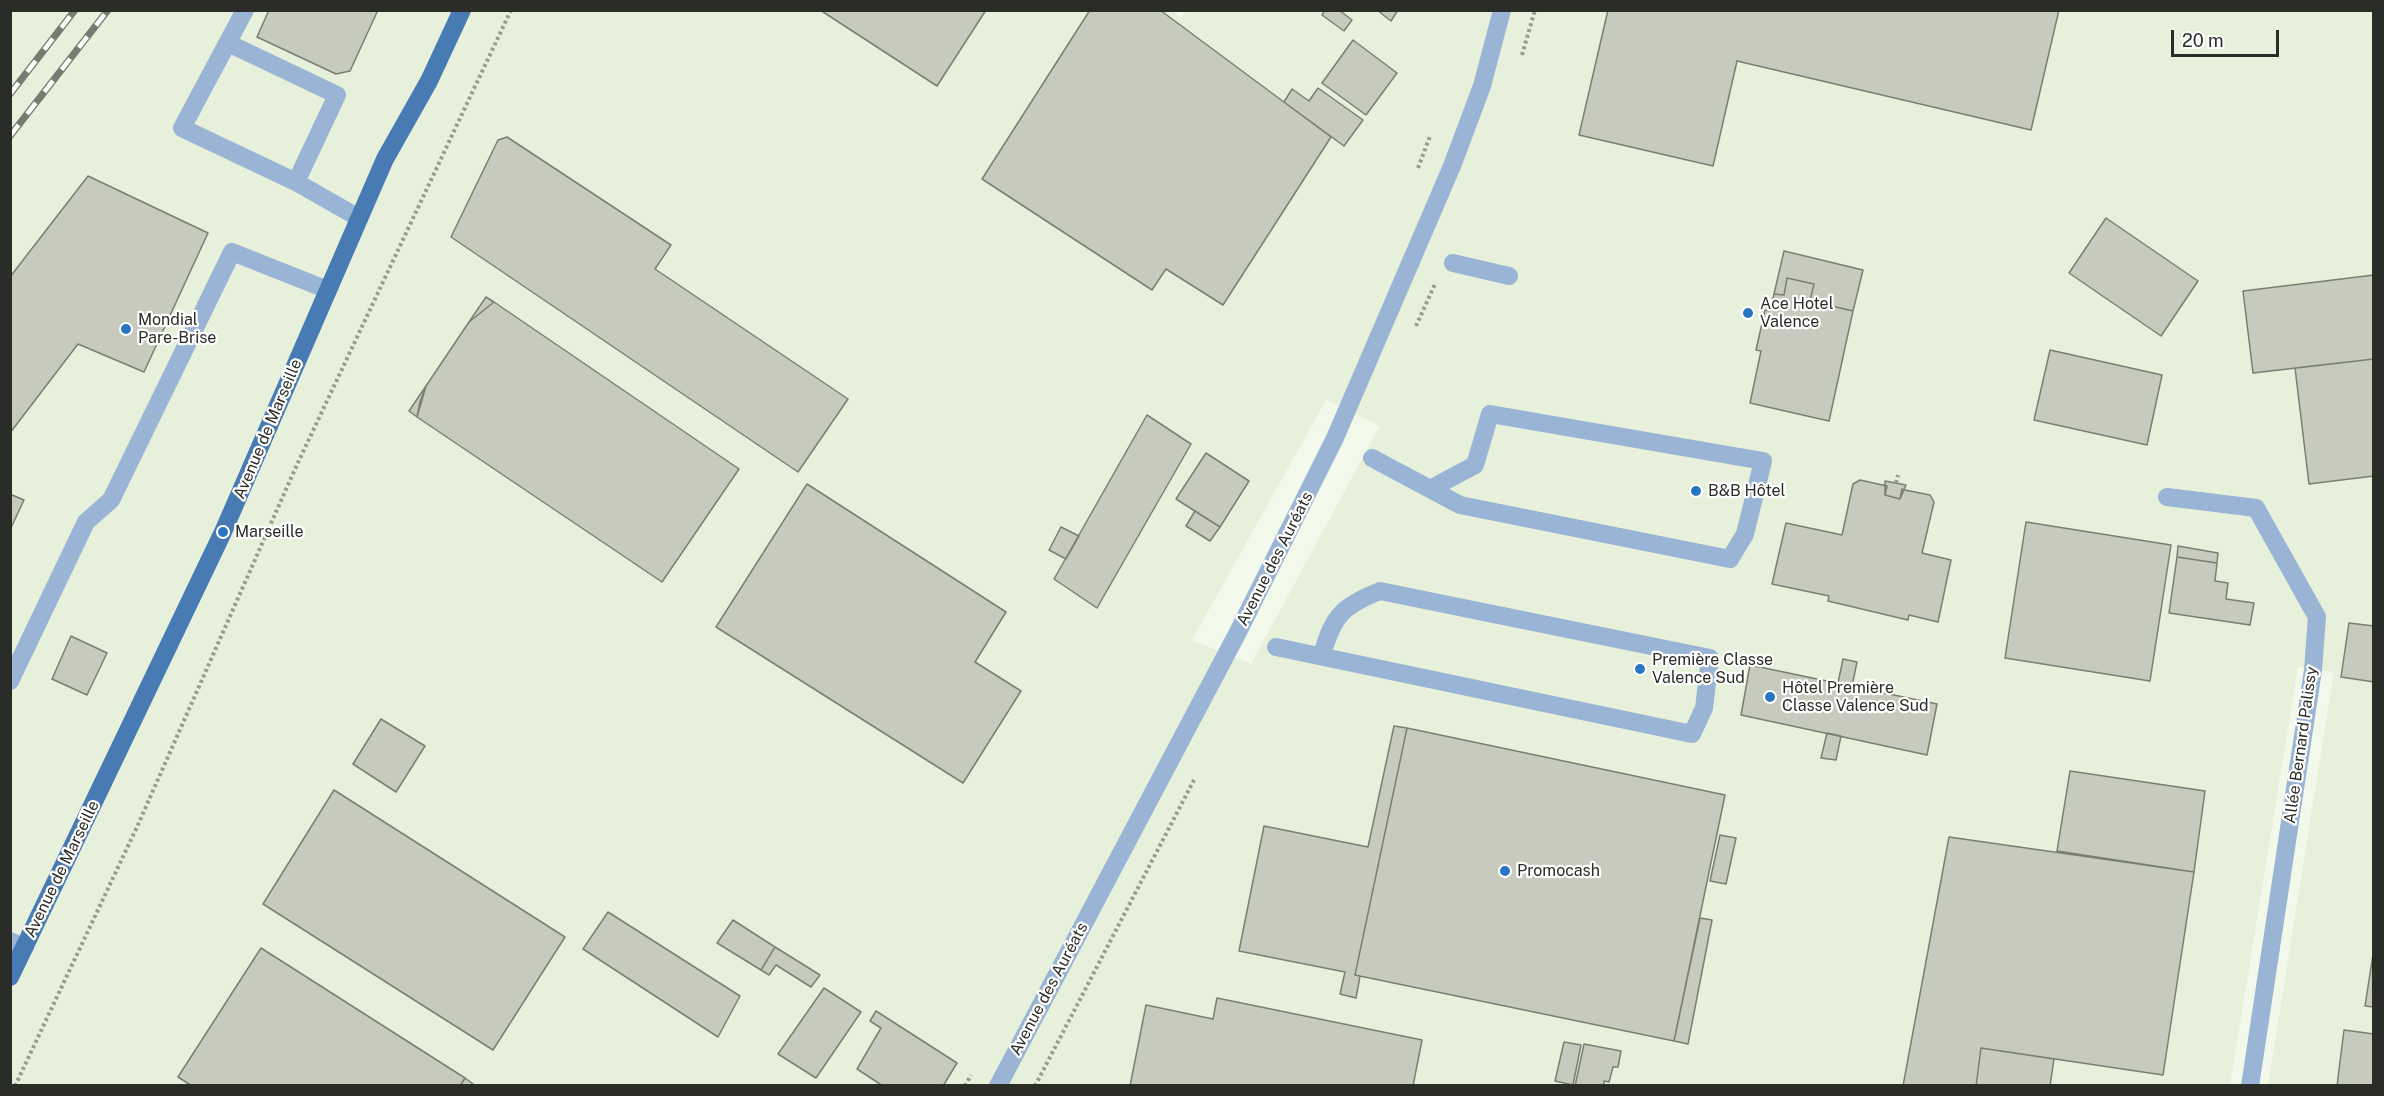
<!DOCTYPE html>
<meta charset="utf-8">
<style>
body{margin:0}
#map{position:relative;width:2384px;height:1096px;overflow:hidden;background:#f3f9ea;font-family:"Public Sans",sans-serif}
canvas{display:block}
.frame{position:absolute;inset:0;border:12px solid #2a2c27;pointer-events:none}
.scale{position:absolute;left:2171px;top:30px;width:108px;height:27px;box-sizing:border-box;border:3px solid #2a2c27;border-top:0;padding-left:8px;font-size:18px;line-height:21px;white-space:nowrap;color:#2a2c27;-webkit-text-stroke:4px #fff;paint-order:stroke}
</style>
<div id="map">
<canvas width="2384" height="1096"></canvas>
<div class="frame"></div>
<div class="scale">20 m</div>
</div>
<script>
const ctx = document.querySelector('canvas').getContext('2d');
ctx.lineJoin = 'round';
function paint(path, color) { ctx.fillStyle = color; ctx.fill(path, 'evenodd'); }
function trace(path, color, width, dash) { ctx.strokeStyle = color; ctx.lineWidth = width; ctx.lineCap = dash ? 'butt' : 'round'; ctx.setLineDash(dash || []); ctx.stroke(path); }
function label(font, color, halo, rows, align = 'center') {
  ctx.font = font + ' "Public Sans",sans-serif'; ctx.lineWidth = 4.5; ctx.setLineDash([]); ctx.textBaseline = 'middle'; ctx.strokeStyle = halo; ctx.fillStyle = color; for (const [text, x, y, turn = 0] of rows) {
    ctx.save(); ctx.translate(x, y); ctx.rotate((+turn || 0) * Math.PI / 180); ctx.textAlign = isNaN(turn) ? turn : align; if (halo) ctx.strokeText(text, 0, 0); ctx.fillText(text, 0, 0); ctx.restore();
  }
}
const built = new Path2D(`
 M 1171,10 L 1182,18 L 1186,10 L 2373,11 L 2373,1085 L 2268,1085 L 2334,672 L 2298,667 L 2230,1085 L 11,1085 L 10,11 ZM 1326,400 L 1380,426 L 1251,664 L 1192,640 Z`);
const building = new Path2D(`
 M 269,10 L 378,10 L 350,71 L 336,74 L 257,37 Z
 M 820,10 L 986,10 L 937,86 Z
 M 1090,10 L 1160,10 L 1331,137 L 1223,305 L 1166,269 L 1152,290 L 982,179 Z
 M 1325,10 L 1339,10 L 1352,20 L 1344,31 L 1322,15 Z
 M 1377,10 L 1398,10 L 1391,21 Z
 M 1608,10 L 2059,10 L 2031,130 L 1737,61 L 1713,166 L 1579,135 Z
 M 1353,40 L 1397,73 L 1366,115 L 1322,83 Z
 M 1318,88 L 1363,120 L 1344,146 L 1284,102 L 1292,89 L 1309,101 Z
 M 507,137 L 671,245 L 655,269 L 848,399 L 798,472 L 451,237 L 498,140 Z
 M 88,176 L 208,233 L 144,372 L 78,344 L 10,433 L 10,277 Z
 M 2106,218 L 2198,281 L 2161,336 L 2069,273 Z
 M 1784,251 L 1863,270 L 1853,311 L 1810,301 L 1814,284 L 1787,278 L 1784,295 L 1774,294 Z
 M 2374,275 L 2374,359 L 2253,373 L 2243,291 Z
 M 1787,278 L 1814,284 L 1810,301 L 1853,311 L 1829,421 L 1750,403 L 1761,351 L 1756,350 L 1765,310 L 1770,311 L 1774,294 L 1784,295 Z
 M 486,297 L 494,302 L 469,322 Z
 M 494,302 L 739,469 L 662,582 L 417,417 L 426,386 L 469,322 Z
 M 2050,350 L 2162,375 L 2147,445 L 2034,420 Z
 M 2374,359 L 2374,476 L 2309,484 L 2295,368 Z
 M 426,386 L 420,402 L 417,417 L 409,411 Z
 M 1147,415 L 1191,444 L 1097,608 L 1054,579 Z
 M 1206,453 L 1249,481 L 1220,527 L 1176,499 Z
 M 1860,480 L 1887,486 L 1885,495 L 1900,499 L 1902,489 L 1905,490 L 1930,495 L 1934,502 L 1922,553 L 1951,560 L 1938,622 L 1909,615 L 1908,620 L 1828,601 L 1829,596 L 1772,584 L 1786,523 L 1842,535 L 1853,484 Z
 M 1885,481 L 1906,485 L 1900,499 L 1885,495 Z
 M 807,484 L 1006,612 L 975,662 L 1021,691 L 963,783 L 716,627 Z
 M 10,494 L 24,500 L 10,530 Z
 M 1195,511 L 1220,527 L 1210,541 L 1186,526 Z
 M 2026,522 L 2171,545 L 2150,681 L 2005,658 Z
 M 1061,527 L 1079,536 L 1066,559 L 1049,550 Z
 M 2178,546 L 2218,553 L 2217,563 L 2177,557 Z
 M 2177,557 L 2217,563 L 2215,581 L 2228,583 L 2226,599 L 2254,603 L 2250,625 L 2169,613 Z
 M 2349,623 L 2374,626 L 2374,682 L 2341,677 Z
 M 71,636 L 107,653 L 87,695 L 52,679 Z
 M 1843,659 L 1857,662 L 1852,686 L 1838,683 Z
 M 1750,665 L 1937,704 L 1927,755 L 1741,715 Z
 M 381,719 L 425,746 L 396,792 L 353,764 Z
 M 1394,726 L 1407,728 L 1355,975 L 1360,976 L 1356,998 L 1340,994 L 1345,972 L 1239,951 L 1264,826 L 1368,847 Z
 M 1407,728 L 1725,795 L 1674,1041 L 1355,975 Z
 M 1827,733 L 1841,736 L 1836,760 L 1821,758 Z
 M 2070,771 L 2205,791 L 2194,872 L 2057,851 Z
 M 334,790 L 565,937 L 493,1050 L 263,904 Z
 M 1720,835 L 1736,838 L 1726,884 L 1710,881 Z
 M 1949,837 L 2194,872 L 2163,1075 L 1981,1048 L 1976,1086 L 1903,1086 Z
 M 608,912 L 740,996 L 718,1037 L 583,949 Z
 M 1700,918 L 1712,920 L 1688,1044 L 1674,1041 Z
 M 733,920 L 775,947 L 761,970 L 717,943 Z
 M 775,947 L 820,975 L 811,987 L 776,965 L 769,975 L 761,970 Z
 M 261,948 L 465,1078 L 460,1086 L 192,1086 L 178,1077 Z
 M 2374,948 L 2374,1007 L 2365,1006 Z
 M 824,988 L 861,1012 L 816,1078 L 778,1054 Z
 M 1217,998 L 1422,1040 L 1413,1086 L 1130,1086 L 1146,1005 L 1213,1019 Z
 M 876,1011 L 957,1063 L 943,1086 L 883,1086 L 857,1069 L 881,1028 L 870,1021 Z
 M 2344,1030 L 2374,1034 L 2374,1086 L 2337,1086 Z
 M 1564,1042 L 1581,1045 L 1573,1085 L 1555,1081 Z
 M 1584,1044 L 1621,1051 L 1618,1067 L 1613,1067 L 1609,1082 L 1604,1081 L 1604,1086 L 1575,1086 Z
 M 1981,1048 L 2054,1059 L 2050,1086 L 1976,1086 Z
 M 465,1078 L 476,1086 L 460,1086 Z`);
const path = new Path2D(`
 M 1522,55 L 1535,10
 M 1418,168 L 1430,136
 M 1416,326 L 1435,284
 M 1896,483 L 1898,475
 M 15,1086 L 137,827 L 295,469 L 511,10
 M 965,1086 L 971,1075
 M 1035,1086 L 1194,780`);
const minor = new Path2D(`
 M 245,10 L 182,128 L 296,182 L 359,218
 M 228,43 L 337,95 L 296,182
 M 1453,263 L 1509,276
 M 1372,458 L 1460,505 L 1730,559 L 1745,534 L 1763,461 L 1490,414 L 1475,465 L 1432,488
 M 2167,497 L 2256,508 L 2317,617 L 2313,670 L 2250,1086
 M 1276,647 L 1692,734 L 1704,708 L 1710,658 L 1380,591 C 1342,606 1333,616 1322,655
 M 10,681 L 86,522 L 111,500 L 232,252 L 328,290
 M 10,941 L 25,947
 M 998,1086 L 1237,634 L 1335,438 L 1452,166 L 1482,86 L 1502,10`);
const major = new Path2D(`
 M 10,977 L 223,532 L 385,159 L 429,81 L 462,10`);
const rail = new Path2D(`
 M 10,94 L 75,10
 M 10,136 L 108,10`);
const markers = [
 [1748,313,6,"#2a74c4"],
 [126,329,6,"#2a74c4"],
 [1696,491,6,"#2a74c4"],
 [223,532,6,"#2a74c4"],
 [1640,669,6,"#2a74c4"],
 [1770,697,6,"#2a74c4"],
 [1505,871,6,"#2a74c4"]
];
const poiNames = [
 ["Ace Hotel",1760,304],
 ["Valence",1760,322],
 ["Mondial",138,320],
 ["Pare-Brise",138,338],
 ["B&B Hôtel",1708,491],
 ["Marseille",235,532],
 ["Première Classe",1652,660],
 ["Valence Sud",1652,678],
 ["Hôtel Première",1782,688],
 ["Classe Valence Sud",1782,706],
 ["Promocash",1517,871]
];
const streetNames = [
 ["Avenue de Marseille",268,429,-67],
 ["Avenue des Auréats",1275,559,-63],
 ["Allée Bernard Palissy",2301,745,-82],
 ["Avenue de Marseille",62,869,-64],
 ["Avenue des Auréats",1049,989,-62]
];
paint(built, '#e7f0da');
paint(building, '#c6cbbd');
trace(building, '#7a7f72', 1.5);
trace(path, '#979b90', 4, [3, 3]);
trace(minor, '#99b4d4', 18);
trace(major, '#487ab4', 18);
trace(rail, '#787b72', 7);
trace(rail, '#fff', 4.5, [14]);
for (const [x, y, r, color] of markers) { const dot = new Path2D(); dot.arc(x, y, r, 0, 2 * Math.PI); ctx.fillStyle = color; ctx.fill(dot); trace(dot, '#fff', 2); }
label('16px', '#2a2c27', '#fff', poiNames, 'left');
label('16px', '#2a2c27', '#fff', streetNames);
</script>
